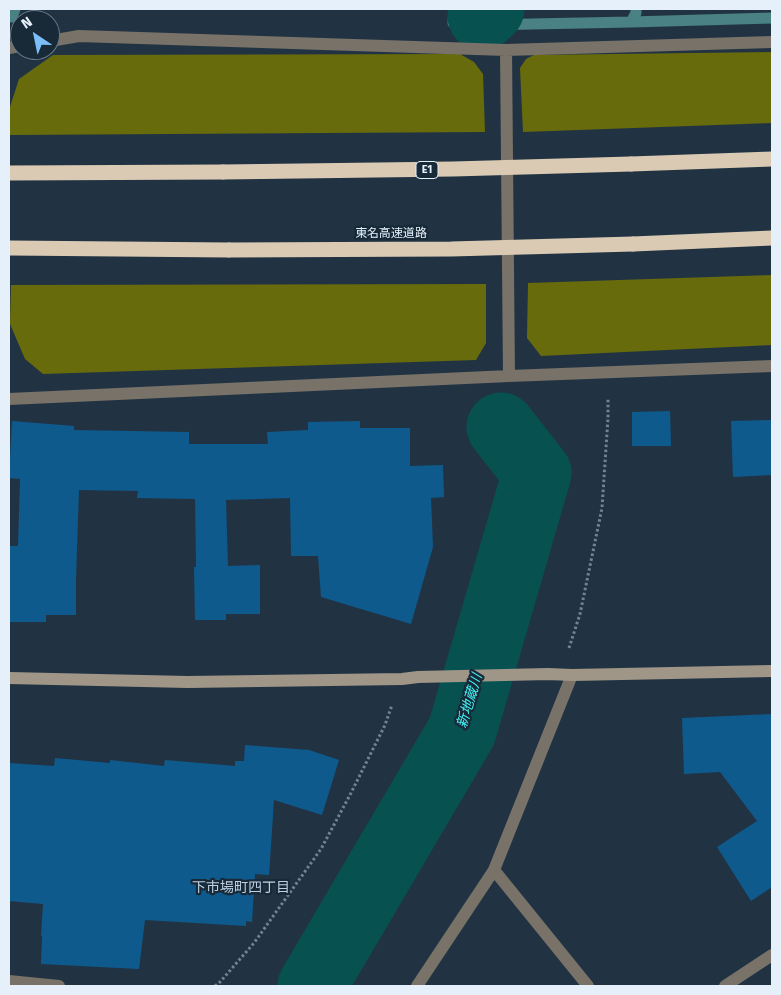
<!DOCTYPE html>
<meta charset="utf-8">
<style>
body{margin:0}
#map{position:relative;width:781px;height:995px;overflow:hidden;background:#213343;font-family:"Fira Sans",sans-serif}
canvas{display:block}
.frame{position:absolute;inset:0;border:10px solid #e5f0fa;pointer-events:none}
.north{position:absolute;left:10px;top:10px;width:50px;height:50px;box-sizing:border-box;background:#182938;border:1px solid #6a7986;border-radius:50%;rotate:326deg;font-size:14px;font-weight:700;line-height:20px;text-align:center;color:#e5f0fa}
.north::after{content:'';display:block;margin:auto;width:18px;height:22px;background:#7cbef9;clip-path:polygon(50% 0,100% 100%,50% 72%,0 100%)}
</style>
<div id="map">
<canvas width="781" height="995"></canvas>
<div class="frame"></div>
<div class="north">N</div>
</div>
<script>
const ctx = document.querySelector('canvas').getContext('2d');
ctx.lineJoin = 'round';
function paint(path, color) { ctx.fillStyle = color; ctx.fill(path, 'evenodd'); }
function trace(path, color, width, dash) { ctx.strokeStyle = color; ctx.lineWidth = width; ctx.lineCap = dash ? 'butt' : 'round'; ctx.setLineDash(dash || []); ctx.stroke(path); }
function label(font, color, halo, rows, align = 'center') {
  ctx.font = font + ' "Fira Sans","Noto Sans JP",sans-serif'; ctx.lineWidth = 4.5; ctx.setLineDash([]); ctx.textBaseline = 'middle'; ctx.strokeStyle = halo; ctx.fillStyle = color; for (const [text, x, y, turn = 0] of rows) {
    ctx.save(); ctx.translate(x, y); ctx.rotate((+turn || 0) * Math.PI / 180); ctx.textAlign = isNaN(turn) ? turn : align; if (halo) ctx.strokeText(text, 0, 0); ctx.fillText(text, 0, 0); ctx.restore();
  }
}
const forest = new Path2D(`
 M 772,52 L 772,123 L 523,132 L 520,68 L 526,59 L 534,55 Z
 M 460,54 L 474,62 L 483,74 L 485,132 L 10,135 L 9,110 L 19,79 L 53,55 Z
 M 772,275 L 772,345 L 541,356 L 527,338 L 528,283 Z
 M 486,284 L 486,343 L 476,360 L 43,374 L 25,359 L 10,324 L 11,285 Z`);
const stream = new Path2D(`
 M 454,9 L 453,23 L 482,25 L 631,22 L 636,13 L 636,9
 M 12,17 L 15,9
 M 631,22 L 772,18`);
const river = new Path2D(`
 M 482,16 L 490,9
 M 312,986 L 462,731 L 537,473 L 501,427`);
const building = new Path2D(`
 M 670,411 L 671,446 L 632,446 L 632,412 Z
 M 772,420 L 772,475 L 733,477 L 731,421 Z
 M 12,421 L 74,426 L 74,430 L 189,432 L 189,444 L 268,444 L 267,432 L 308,430 L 308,422 L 360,421 L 360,428 L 410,428 L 410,466 L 443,465 L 444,497 L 431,498 L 433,547 L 411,624 L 321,597 L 318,556 L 291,556 L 290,498 L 226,500 L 228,566 L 260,565 L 260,614 L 226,614 L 226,620 L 195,620 L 194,567 L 196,567 L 195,499 L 137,498 L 138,491 L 79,490 L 76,578 L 76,615 L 46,615 L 46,622 L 9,622 L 9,546 L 18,546 L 20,479 L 9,478 Z
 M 772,714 L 772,887 L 751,901 L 717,847 L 757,821 L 720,772 L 684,774 L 682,718 Z
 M 245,745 L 309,750 L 339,760 L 322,815 L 274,800 L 269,875 L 255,874 L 252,922 L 246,921 L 246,926 L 145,920 L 139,969 L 41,964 L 42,936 L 41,936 L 43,904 L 9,901 L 9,763 L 54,766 L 55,758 L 110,763 L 110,760 L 164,766 L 165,760 L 235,766 L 235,761 L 244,761 Z`);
const path = new Path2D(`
 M 569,648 L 580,614 L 602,508 L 608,418 L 608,398
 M 215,986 L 220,982 L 254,943 L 321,849 L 351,793 L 385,725 L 392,705`);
const street = new Path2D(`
 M 50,41 L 79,36 L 506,50 L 772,42
 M 9,48 L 20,46
 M 506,50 L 509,376
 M 9,399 L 509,376 L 772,366
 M 494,870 L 588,986
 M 9,981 L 59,986
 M 417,986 L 494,870 L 572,675
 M 725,986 L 772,955`);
const secondary = new Path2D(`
 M 9,678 L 188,682 L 402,679 L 418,677 L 548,674 L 572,675 L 772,671`);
const highway = new Path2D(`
 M 631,164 L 772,159
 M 9,173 L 223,172
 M 633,244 L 772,238
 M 9,248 L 229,250`);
const highwayBridge = new Path2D(`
 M 223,172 L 453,169 L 631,164
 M 229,250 L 451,249 L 633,244`);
const shields = [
 [427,170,22]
];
const shieldNames = [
 ["E1",427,170]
];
const streetNames = [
 ["東名高速道路",391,234]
];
const waterNames = [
 ["新地蔵川",470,701,-73]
];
const neighbourhoodNames = [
 ["下市場町四丁目",241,888]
];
paint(forest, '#686b0c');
trace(stream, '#4a8184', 11);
trace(river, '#085151', 69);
paint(building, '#0f5a8d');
trace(path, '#748391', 3, [2.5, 2.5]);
trace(street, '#787268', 12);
trace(secondary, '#a09687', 12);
trace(highway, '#dbcab3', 15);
trace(highwayBridge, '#dbcab3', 15);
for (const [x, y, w] of shields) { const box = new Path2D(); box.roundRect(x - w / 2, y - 8.5, w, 17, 4); ctx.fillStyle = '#182938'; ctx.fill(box); trace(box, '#e5f0fa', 1); }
label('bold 11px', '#e5f0fa', null, shieldNames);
label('12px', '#e5f0fa', '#182938', streetNames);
label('italic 14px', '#40f2f3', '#182938', waterNames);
label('14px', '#bad0e4', '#182938', neighbourhoodNames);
</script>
